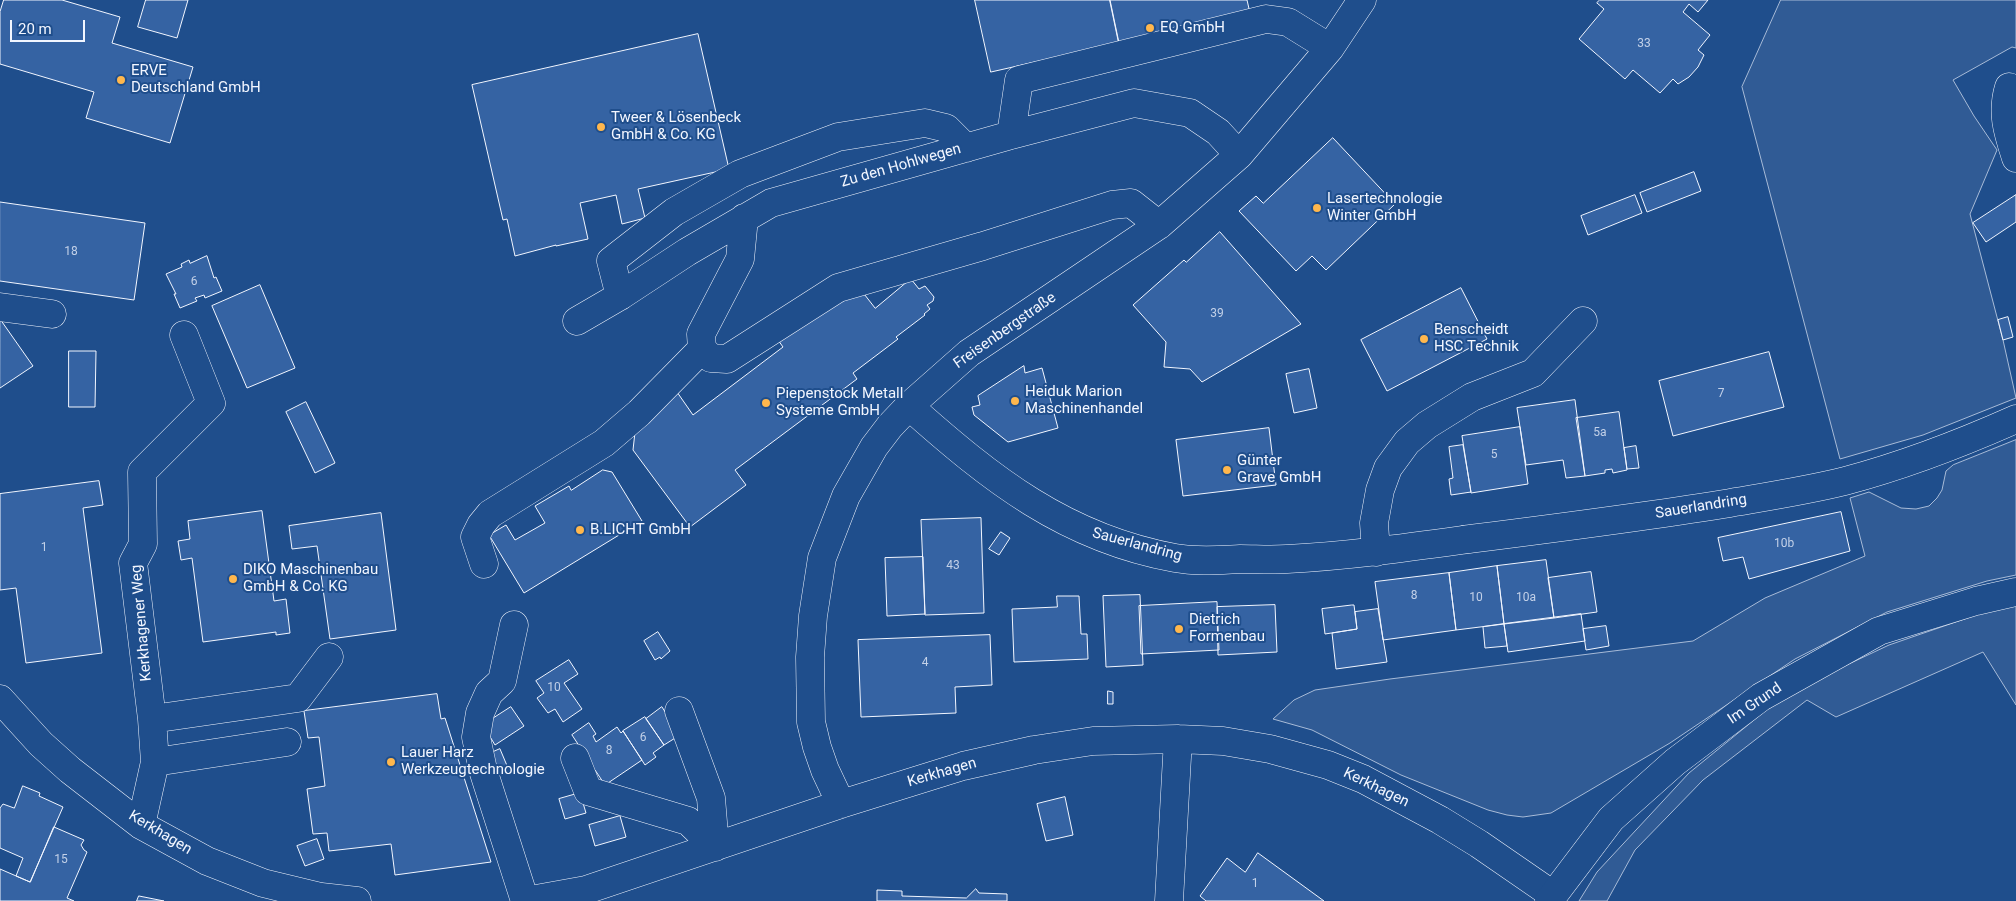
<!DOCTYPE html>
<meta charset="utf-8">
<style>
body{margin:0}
#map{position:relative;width:2016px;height:901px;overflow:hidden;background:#1f4e8c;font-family:Roboto,sans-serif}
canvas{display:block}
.scale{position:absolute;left:10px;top:20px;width:75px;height:22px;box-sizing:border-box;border:2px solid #f2f6ff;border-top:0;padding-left:6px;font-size:15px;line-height:18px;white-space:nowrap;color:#f2f6ff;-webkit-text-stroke:4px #1f4e8c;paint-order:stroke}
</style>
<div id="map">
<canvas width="2016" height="901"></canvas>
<div class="scale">20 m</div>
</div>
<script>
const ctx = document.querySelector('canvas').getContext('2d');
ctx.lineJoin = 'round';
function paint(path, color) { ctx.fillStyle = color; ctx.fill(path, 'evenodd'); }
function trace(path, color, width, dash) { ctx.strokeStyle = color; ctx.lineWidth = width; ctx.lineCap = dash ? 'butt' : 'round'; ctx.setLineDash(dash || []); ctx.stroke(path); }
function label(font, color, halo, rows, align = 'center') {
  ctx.font = font + ' Roboto,sans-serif'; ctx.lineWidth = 4; ctx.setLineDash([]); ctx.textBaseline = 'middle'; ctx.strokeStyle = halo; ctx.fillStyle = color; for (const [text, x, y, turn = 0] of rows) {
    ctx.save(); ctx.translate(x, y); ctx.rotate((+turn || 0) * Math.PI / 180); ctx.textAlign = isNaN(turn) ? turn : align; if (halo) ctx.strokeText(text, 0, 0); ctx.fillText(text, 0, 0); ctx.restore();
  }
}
const built = new Path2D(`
 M 1781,0 L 2016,0 L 2016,48 L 2012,47 L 1953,80 L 1974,116 L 1997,150 L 1970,214 L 2003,340 L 2016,398 L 1923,435 L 1840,459 L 1742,87 Z
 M 2016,440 L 2016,575 L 1987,581 L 1887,612 L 1795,659 L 1670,743 L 1551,813 L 1523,817 L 1507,815 L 1488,810 L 1401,775 L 1312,730 L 1273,719 L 1294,700 L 1315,690 L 1390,679 L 1693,641 L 1765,598 L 1865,556 L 1850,498 L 1869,492 L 1901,508 L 1916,509 L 1929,506 L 1937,498 L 1942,490 L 1946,471 L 1953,465 Z
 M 2016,606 L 2016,705 L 1983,652 L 1836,717 L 1807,700 L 1703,780 L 1635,850 L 1607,901 L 1579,901 L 1597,872 L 1689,773 L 1770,707 L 1836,670 L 1889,645 L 1979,614 Z`);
const building = new Path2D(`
 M 4,0 L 62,0 L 120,17 L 112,43 L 193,67 L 170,143 L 86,118 L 94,92 L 0,64 L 0,12 Z
 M 146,0 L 188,0 L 177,38 L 138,27 Z
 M 975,0 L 1110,0 L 1119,43 L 991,72 Z
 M 1110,0 L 1247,0 L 1250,13 L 1119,43 Z
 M 1600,0 L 1708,0 L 1698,12 L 1689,4 L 1683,12 L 1710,35 L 1698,50 L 1704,55 L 1698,67 L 1689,77 L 1678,84 L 1673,79 L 1660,93 L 1633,70 L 1625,79 L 1579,39 L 1604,9 L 1597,3 Z
 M 698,34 L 729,169 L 638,189 L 645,218 L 622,224 L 616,195 L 580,203 L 588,239 L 556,246 L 556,245 L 515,256 L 507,219 L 503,220 L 472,85 Z
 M 1333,138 L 1395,204 L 1326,270 L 1312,256 L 1296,271 L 1239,211 L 1256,196 L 1263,203 Z
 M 1694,172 L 1701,191 L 1647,212 L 1640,193 Z
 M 1635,195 L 1642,213 L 1588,235 L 1581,216 Z
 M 2016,195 L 2016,222 L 1986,242 L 1973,223 Z
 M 0,202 L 145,223 L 134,300 L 0,281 Z
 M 1220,232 L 1301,324 L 1202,382 L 1190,369 L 1164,367 L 1166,342 L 1133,305 L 1184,260 L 1186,262 Z
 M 207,256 L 214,278 L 216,277 L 222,291 L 205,298 L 204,295 L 195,298 L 197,301 L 180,308 L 174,294 L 176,294 L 166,274 L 182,267 L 181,264 L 189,260 L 190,263 Z
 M 911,279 L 919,289 L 925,286 L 934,297 L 933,301 L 927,305 L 930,309 L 924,314 L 925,315 L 896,337 L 898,339 L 853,373 L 857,379 L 735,470 L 746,485 L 690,527 L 633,450 L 636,423 L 677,392 L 693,415 L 783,347 L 778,340 L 861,290 L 875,308 Z
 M 260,285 L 295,368 L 247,388 L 212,306 Z
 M 1461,288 L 1487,339 L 1387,391 L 1361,340 Z
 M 2008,317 L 2013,337 L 2003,340 L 1998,320 Z
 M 0,319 L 33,366 L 0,388 Z
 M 69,351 L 96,351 L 95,407 L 69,407 Z
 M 1769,352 L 1784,407 L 1673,436 L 1659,381 Z
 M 1024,366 L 1025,373 L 1042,368 L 1058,428 L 1008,442 L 974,415 L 972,407 L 980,405 L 978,396 Z
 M 1309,369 L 1317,408 L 1294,413 L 1286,374 Z
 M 1575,400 L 1585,476 L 1566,478 L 1563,460 L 1526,465 L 1517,408 Z
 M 306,402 L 335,463 L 315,473 L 286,412 Z
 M 1619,412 L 1627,470 L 1613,473 L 1612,469 L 1605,470 L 1605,473 L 1585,476 L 1576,418 Z
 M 1520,427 L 1528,484 L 1471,493 L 1462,436 Z
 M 1269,428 L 1276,485 L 1183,496 L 1176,440 Z
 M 1463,445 L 1471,492 L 1451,495 L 1449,479 L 1453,478 L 1449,447 Z
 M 1636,446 L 1639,468 L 1627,469 L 1624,448 Z
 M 603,470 L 612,472 L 642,521 L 524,593 L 489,535 L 506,525 L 515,540 L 545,523 L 535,506 L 569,486 L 571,490 Z
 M 99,481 L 103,505 L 83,508 L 102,653 L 26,663 L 16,588 L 0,590 L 0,494 Z
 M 262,511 L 274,601 L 286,599 L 290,633 L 276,635 L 276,632 L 203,642 L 192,558 L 181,560 L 178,541 L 190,539 L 188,521 Z
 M 1841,512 L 1850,551 L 1749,579 L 1743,557 L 1723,561 L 1718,538 Z
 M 381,513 L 396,630 L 330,639 L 317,546 L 292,549 L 289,526 Z
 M 981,518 L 984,613 L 925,615 L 921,520 Z
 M 1001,532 L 1010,538 L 999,555 L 989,549 Z
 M 923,557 L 925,614 L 887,616 L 885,558 Z
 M 1546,560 L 1554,618 L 1504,624 L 1497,566 Z
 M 1497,566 L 1504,624 L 1456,630 L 1449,573 Z
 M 1591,572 L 1597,612 L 1554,618 L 1548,578 Z
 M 1449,573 L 1456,630 L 1383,640 L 1375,582 Z
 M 1140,595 L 1143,665 L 1106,667 L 1103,596 Z
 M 1057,596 L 1079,596 L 1081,634 L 1087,634 L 1088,659 L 1014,662 L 1012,609 L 1057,607 Z
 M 1217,602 L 1219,650 L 1141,654 L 1139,606 Z
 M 1275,605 L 1277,652 L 1218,655 L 1217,607 Z
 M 1352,605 L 1354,605 L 1357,629 L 1325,634 L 1322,609 Z
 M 1378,609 L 1387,662 L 1336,669 L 1332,633 L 1357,629 L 1355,612 Z
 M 1581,614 L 1585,641 L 1508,652 L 1504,624 Z
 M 1504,624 L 1507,646 L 1485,648 L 1483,627 Z
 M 1606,626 L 1609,646 L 1586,650 L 1583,629 Z
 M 658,632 L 670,651 L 661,659 L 660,657 L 655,660 L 644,641 Z
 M 990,635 L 992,685 L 955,687 L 956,713 L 861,717 L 858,640 Z
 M 569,660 L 578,674 L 564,683 L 582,709 L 563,722 L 555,709 L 548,713 L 537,698 L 544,693 L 536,681 Z
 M 1108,691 L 1113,692 L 1113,704 L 1108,704 Z
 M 437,694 L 441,719 L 445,718 L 491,862 L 395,875 L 391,844 L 329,851 L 327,833 L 313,834 L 307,789 L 325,786 L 319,737 L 308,738 L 304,711 Z
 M 511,707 L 524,726 L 495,745 L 483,725 Z
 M 662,707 L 680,735 L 664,745 L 646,719 Z
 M 645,717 L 664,745 L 653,753 L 656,757 L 645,765 L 623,731 Z
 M 589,723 L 596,734 L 593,736 L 596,742 L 617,727 L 621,733 L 623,731 L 642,760 L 605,785 L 595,770 L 591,773 L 591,764 L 572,735 Z
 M 500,749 L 508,768 L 499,772 L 491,753 Z
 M 23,786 L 40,793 L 39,796 L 63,807 L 30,882 L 16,876 L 23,858 L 0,848 L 0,808 L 3,804 L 14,808 Z
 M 580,793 L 586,813 L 565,819 L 559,799 Z
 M 1065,797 L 1073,835 L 1046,841 L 1037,804 Z
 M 620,816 L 626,837 L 595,846 L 589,825 Z
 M 54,827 L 84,840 L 81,845 L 84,850 L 87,852 L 67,898 L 74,901 L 0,901 L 0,869 L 30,882 Z
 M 317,839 L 324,859 L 305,866 L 297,846 Z
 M 1258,853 L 1324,901 L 1206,901 L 1200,896 L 1227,858 L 1245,872 Z
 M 976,889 L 979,893 L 1007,894 L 1007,901 L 877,901 L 877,890 L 902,891 L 902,896 L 966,898 Z
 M 139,896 L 164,901 L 137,901 Z`);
const minor = new Path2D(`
 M 2009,87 C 2001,113 2008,133 2016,158
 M 1011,135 L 1019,80 L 1266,19 L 1288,22 L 1330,48
 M 744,218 L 740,259 L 701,334 L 702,349 L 711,358 L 727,359 L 838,288 L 983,246 L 1112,205 L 1131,203 L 1159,225
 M 620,296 L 611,261 L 674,212 L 740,174 L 838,137 L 925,123 L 946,128 L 966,148
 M 0,307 L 52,314
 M 577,321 L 620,296 L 687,252 L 771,203 L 1011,135 L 1134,103 L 1190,113 L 1218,132 L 1239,155
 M 909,406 C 991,479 1065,538 1175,558 C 1197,562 1219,560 1240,559 C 1256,559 1271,560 1287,559 C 1346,556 1404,548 1462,540 C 1549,529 1637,518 1724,504 C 1764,497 1805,491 1845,481 C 1902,466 1962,443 2016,419
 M 1376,552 L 1374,523 L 1380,490 L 1388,468 L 1407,442 L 1427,425 L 1472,397 L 1533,373 L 1583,321
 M 484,564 L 475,537 L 481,525 L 490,514 L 604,443 L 639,413 L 702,349
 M 514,625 L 502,681 L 489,693 L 480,713 L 476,737 L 483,770 L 525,901
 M 0,699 L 41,744 L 70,770 L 141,825 L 207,861 L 263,883 L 321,897 L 357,901
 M 679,711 L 711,798 L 715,847
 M 152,719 L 298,698 L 329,657
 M 575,758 L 588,791 L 688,821 L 715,847
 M 155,762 L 287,742
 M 841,804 L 825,770 L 817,747 L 811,722 L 810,657 L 813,616 L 822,558 L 846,496 L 874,447 L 890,426 L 909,406 L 969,353 L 1159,225 L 1239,155 L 1330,48 L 1362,0
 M 141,825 L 155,762 L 152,719 L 133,563 L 143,544 L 142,472 L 211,403 L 184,335
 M 525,901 L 586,890 L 841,804 L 963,766 L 1034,750 L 1093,741 L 1178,739 L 1223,741 L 1270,749 L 1328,765 L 1363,779 L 1440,820 L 1479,844 L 1553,895
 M 1169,901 L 1178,739`);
const major = new Path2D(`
 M 1549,901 L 1611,819 L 1675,762 L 1761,697 L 1879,631 L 1976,601 L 2016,592`);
const markers = [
 [1150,28,5,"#ffb74d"],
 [121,80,5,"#ffb74d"],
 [601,127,5,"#ffb74d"],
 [1317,208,5,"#ffb74d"],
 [1424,339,5,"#ffb74d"],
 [1015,401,5,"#ffb74d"],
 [766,403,5,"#ffb74d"],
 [1227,470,5,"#ffb74d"],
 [580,530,5,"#ffb74d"],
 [233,579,5,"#ffb74d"],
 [1179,629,5,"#ffb74d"],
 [391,762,5,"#ffb74d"]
];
const numberNames = [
 ["33",1644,44],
 ["18",71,252],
 ["6",194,282],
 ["39",1217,314],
 ["7",1721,394],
 ["5a",1600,433],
 ["5",1494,455],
 ["10b",1784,544],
 ["1",44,548],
 ["43",953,566],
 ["8",1414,596],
 ["10",1476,598],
 ["10a",1526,598],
 ["4",925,663],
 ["10",554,688],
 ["6",643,738],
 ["8",609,751],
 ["15",61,860],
 ["1",1255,884]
];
const poiNames = [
 ["EQ GmbH",1160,28],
 ["ERVE",131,71],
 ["Deutschland GmbH",131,88],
 ["Tweer & Lösenbeck",611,118],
 ["GmbH & Co. KG",611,135],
 ["Lasertechnologie",1327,199],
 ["Winter GmbH",1327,216],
 ["Benscheidt",1434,330],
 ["HSC Technik",1434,347],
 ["Heiduk Marion",1025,392],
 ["Maschinenhandel",1025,409],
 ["Piepenstock Metall",776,394],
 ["Systeme GmbH",776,411],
 ["Günter",1237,461],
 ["Grave GmbH",1237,478],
 ["B.LICHT GmbH",590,530],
 ["DIKO Maschinenbau",243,570],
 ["GmbH & Co. KG",243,587],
 ["Dietrich",1189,620],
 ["Formenbau",1189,637],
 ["Lauer Harz",401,753],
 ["Werkzeugtechnologie",401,770]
];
const streetNames = [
 ["Zu den Hohlwegen",901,166,-16],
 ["Freisenbergstraße",1005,331,-35],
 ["Sauerlandring",1701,507,-9],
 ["Sauerlandring",1137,545,15],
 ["Kerkhagener Weg",142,623,-95],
 ["Im Grund",1755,704,-34],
 ["Kerkhagen",942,773,-16],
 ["Kerkhagen",1376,788,26],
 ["Kerkhagen",160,833,31]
];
paint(built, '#305b95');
trace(built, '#a8bbd7', 1);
paint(building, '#3563a3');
trace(building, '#f2f6ff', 1);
trace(minor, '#f2f6ff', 29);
trace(major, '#f2f6ff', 29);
trace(minor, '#1f4e8c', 28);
trace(major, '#1f4e8c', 28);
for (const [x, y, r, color] of markers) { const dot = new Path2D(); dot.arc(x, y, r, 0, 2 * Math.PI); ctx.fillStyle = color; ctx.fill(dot); trace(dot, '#1f4e8c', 2); }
label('12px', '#c3d1e8', null, numberNames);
label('15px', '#f2f6ff', '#1f4e8c', poiNames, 'left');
label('15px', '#f2f6ff', '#1f4e8c', streetNames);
</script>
